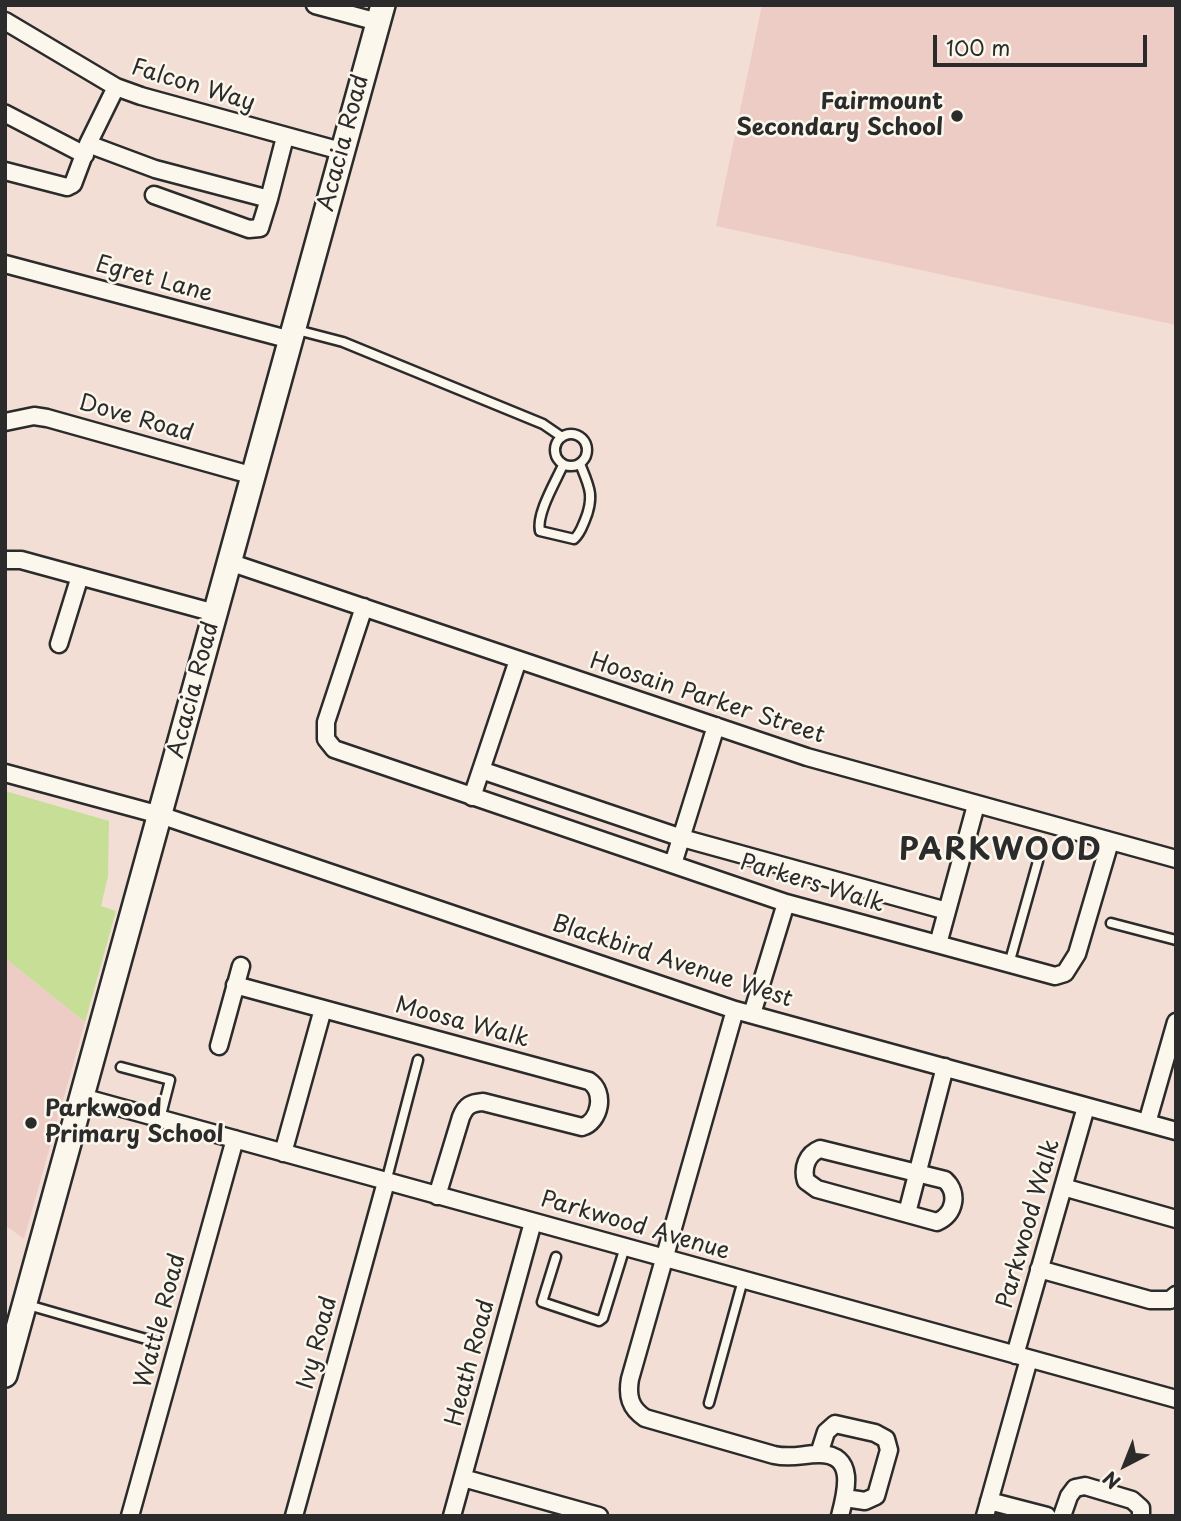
<!DOCTYPE html>
<style>
body{margin:0}
#map{position:relative;width:1181px;height:1521px;overflow:hidden;background:#f2ded5;font-family:"Playpen Sans",sans-serif}
canvas{display:block}
.frame{position:absolute;inset:0;border:7px solid #2b2b2b;pointer-events:none}
.north{position:absolute;left:1090px;top:1430px;width:70px;height:70px;-webkit-text-stroke:5px #fbf7ec;paint-order:stroke;rotate:222deg;font-size:19px;font-weight:700;line-height:28px;text-align:center;color:#2b2b2b}
.north::after{content:'';display:block;margin:auto;width:24px;height:32px;background:#2b2b2b;clip-path:polygon(50% 0,100% 100%,50% 72%,0 100%)}
.scale{position:absolute;left:933px;top:35px;width:214px;height:32px;box-sizing:border-box;border:4px solid #2b2b2b;border-top:0;padding-left:9px;font-size:21px;line-height:24px;white-space:nowrap;color:#2b2b2b;-webkit-text-stroke:5px #fbf7ec;paint-order:stroke}
</style>
<div id="map">
<canvas width="1181" height="1521"></canvas>
<div class="frame"></div>
<div class="north">N</div>
<div class="scale">100 m</div>
</div>
<script>
const ctx = document.querySelector('canvas').getContext('2d');
ctx.lineJoin = 'round';
function paint(path, color) { ctx.fillStyle = color; ctx.fill(path, 'evenodd'); }
function trace(path, color, width, dash) { ctx.strokeStyle = color; ctx.lineWidth = width; ctx.lineCap = dash ? 'butt' : 'round'; ctx.setLineDash(dash || []); ctx.stroke(path); }
function label(font, color, halo, rows, align = 'center') {
  ctx.font = font + ' "Playpen Sans",sans-serif'; ctx.lineWidth = 5; ctx.setLineDash([]); ctx.textBaseline = 'middle'; ctx.strokeStyle = halo; ctx.fillStyle = color; for (const [text, x, y, turn = 0] of rows) {
    ctx.save(); ctx.translate(x, y); ctx.rotate((+turn || 0) * Math.PI / 180); ctx.textAlign = isNaN(turn) ? turn : align; if (halo) ctx.strokeText(text, 0, 0); ctx.fillText(text, 0, 0); ctx.restore();
  }
}
const built = new Path2D(`
 M 762,5 L 1176,5 L 1176,325 L 716,226 Z
 M 5,958 L 85,1022 L 24,1239 L 5,1225 Z`);
const green = new Path2D(`
 M 5,791 L 109,821 L 108,876 L 101,906 L 116,911 L 85,1022 L 5,958 Z`);
const lane = new Path2D(`
 M 297,330 L 343,342 L 543,424 L 562,437
 M555 450a16 16 0 1 1 32 0a16 16 0 1 1-32 0Z
 M 563,465 C 556,481 536,514 540,531 L 574,539 C 580,534 582,527 585,520 C 595,496 589,486 580,464
 M 1111,923 L 1176,940
 M 1009,964 L 1038,861
 M 121,1067 L 170,1080 L 160,1119
 M 386,1182 L 418,1060
 M 556,1257 L 542,1302 L 599,1321 L 603,1318 L 625,1247
 M 28,1305 L 153,1341
 M 709,1403 L 743,1280`);
const street = new Path2D(`
 M 315,5 L 378,22
 M 5,21 L 116,87 L 141,96 L 341,151
 M 5,115 L 6,114 L 85,155
 M 88,144 L 155,169 L 269,199 L 285,137
 M 5,171 L 67,187 L 73,184 L 88,144 L 116,87
 M 154,195 L 249,229 L 260,228 L 269,199
 M 5,264 L 291,340
 M 5,422 L 34,416 L 47,418 L 254,476
 M 5,560 L 21,560 L 215,613
 M 229,562 L 807,757 L 1176,859
 M 364,607 L 326,722 L 326,739 L 334,749 L 786,903 L 1055,976 L 1065,973 L 1077,954 L 1110,842
 M 59,644 L 80,576
 M 481,770 L 682,838 L 947,911
 M 5,773 L 160,815 L 735,1010 L 1176,1131
 M 472,797 L 518,660
 M 673,864 L 716,726
 M 938,944 L 976,805
 M 235,985 L 589,1081 C 606,1092 600,1122 582,1127 L 483,1102 C 471,1103 466,1105 461,1117 L 437,1196
 M 735,1010 L 630,1379 C 627,1396 630,1408 645,1418 L 774,1455 C 793,1459 802,1454 819,1454 C 857,1454 846,1493 840,1516
 M 752,1014 L 786,903
 M 219,1046 L 241,966
 M 82,1097 L 1176,1399
 M 1147,1123 L 1176,1022
 M 820,1149 L 945,1180 C 959,1193 955,1214 937,1222 L 817,1189 L 806,1181 C 802,1168 807,1154 820,1149 Z
 M 283,1153 L 323,1009
 M 1063,1187 L 1176,1219
 M 907,1213 L 945,1067
 M 1039,1269 L 1150,1300 L 1170,1300 L 1176,1295
 M 1015,1355 L 1086,1107
 M 819,1454 L 826,1432 L 835,1424 L 875,1433 L 886,1439 L 889,1450 L 876,1496 L 865,1501 L 845,1498
 M 463,1478 L 599,1516
 M 989,1501 L 1047,1516
 M 130,1516 L 235,1139
 M 294,1516 L 386,1182
 M 452,1516 L 533,1222
 M 985,1516 L 1029,1359
 M 1062,1516 L 1069,1496 L 1075,1488 L 1085,1486 L 1132,1500 L 1141,1508 L 1141,1516`);
const secondary = new Path2D(`
 M 5,1375 L 383,5`);
const markers = [
 [957,116,7,"#2b2b2b"],
 [31,1123,7,"#2b2b2b"]
];
const streetNames = [
 ["Falcon Way",193,86,17],
 ["Acacia Road",344,143,-75],
 ["Egret Lane",154,280,15],
 ["Dove Road",136,419,16],
 ["Acacia Road",194,690,-75],
 ["Hoosain Parker Street",707,699,18],
 ["Parkers Walk",812,884,17],
 ["Blackbird Avenue West",672,962,18],
 ["Moosa Walk",462,1023,15],
 ["Parkwood Walk",1029,1224,-74],
 ["Parkwood Avenue",635,1226,16],
 ["Wattle Road",161,1321,-75],
 ["Ivy Road",318,1343,-75],
 ["Heath Road",471,1363,-75]
];
const poiNames = [
 ["Fairmount",943,103],
 ["Secondary School",943,129],
 ["Parkwood",45,1110,"left"],
 ["Primary School",45,1136,"left"]
];
const districtNames = [
 ["PARKWOOD",1001,852]
];
paint(built, '#ecccc5');
paint(green, '#c6de95');
trace(lane, '#2b2b2b', 13);
trace(street, '#2b2b2b', 21);
trace(secondary, '#2b2b2b', 28);
trace(lane, '#fbf7ec', 8);
trace(street, '#fbf7ec', 16);
trace(secondary, '#fbf7ec', 23);
for (const [x, y, r, color] of markers) { const dot = new Path2D(); dot.arc(x, y, r, 0, 2 * Math.PI); ctx.fillStyle = color; ctx.fill(dot); trace(dot, '#fbf7ec', 2.5); }
label('23px', '#2b2b2b', '#fbf7ec', streetNames);
label('bold 23px', '#2b2b2b', '#fbf7ec', poiNames, 'right');
ctx.letterSpacing = '2px';
label('bold 30px', '#2b2b2b', '#fbf7ec', districtNames);
ctx.letterSpacing = '0px';
</script>
